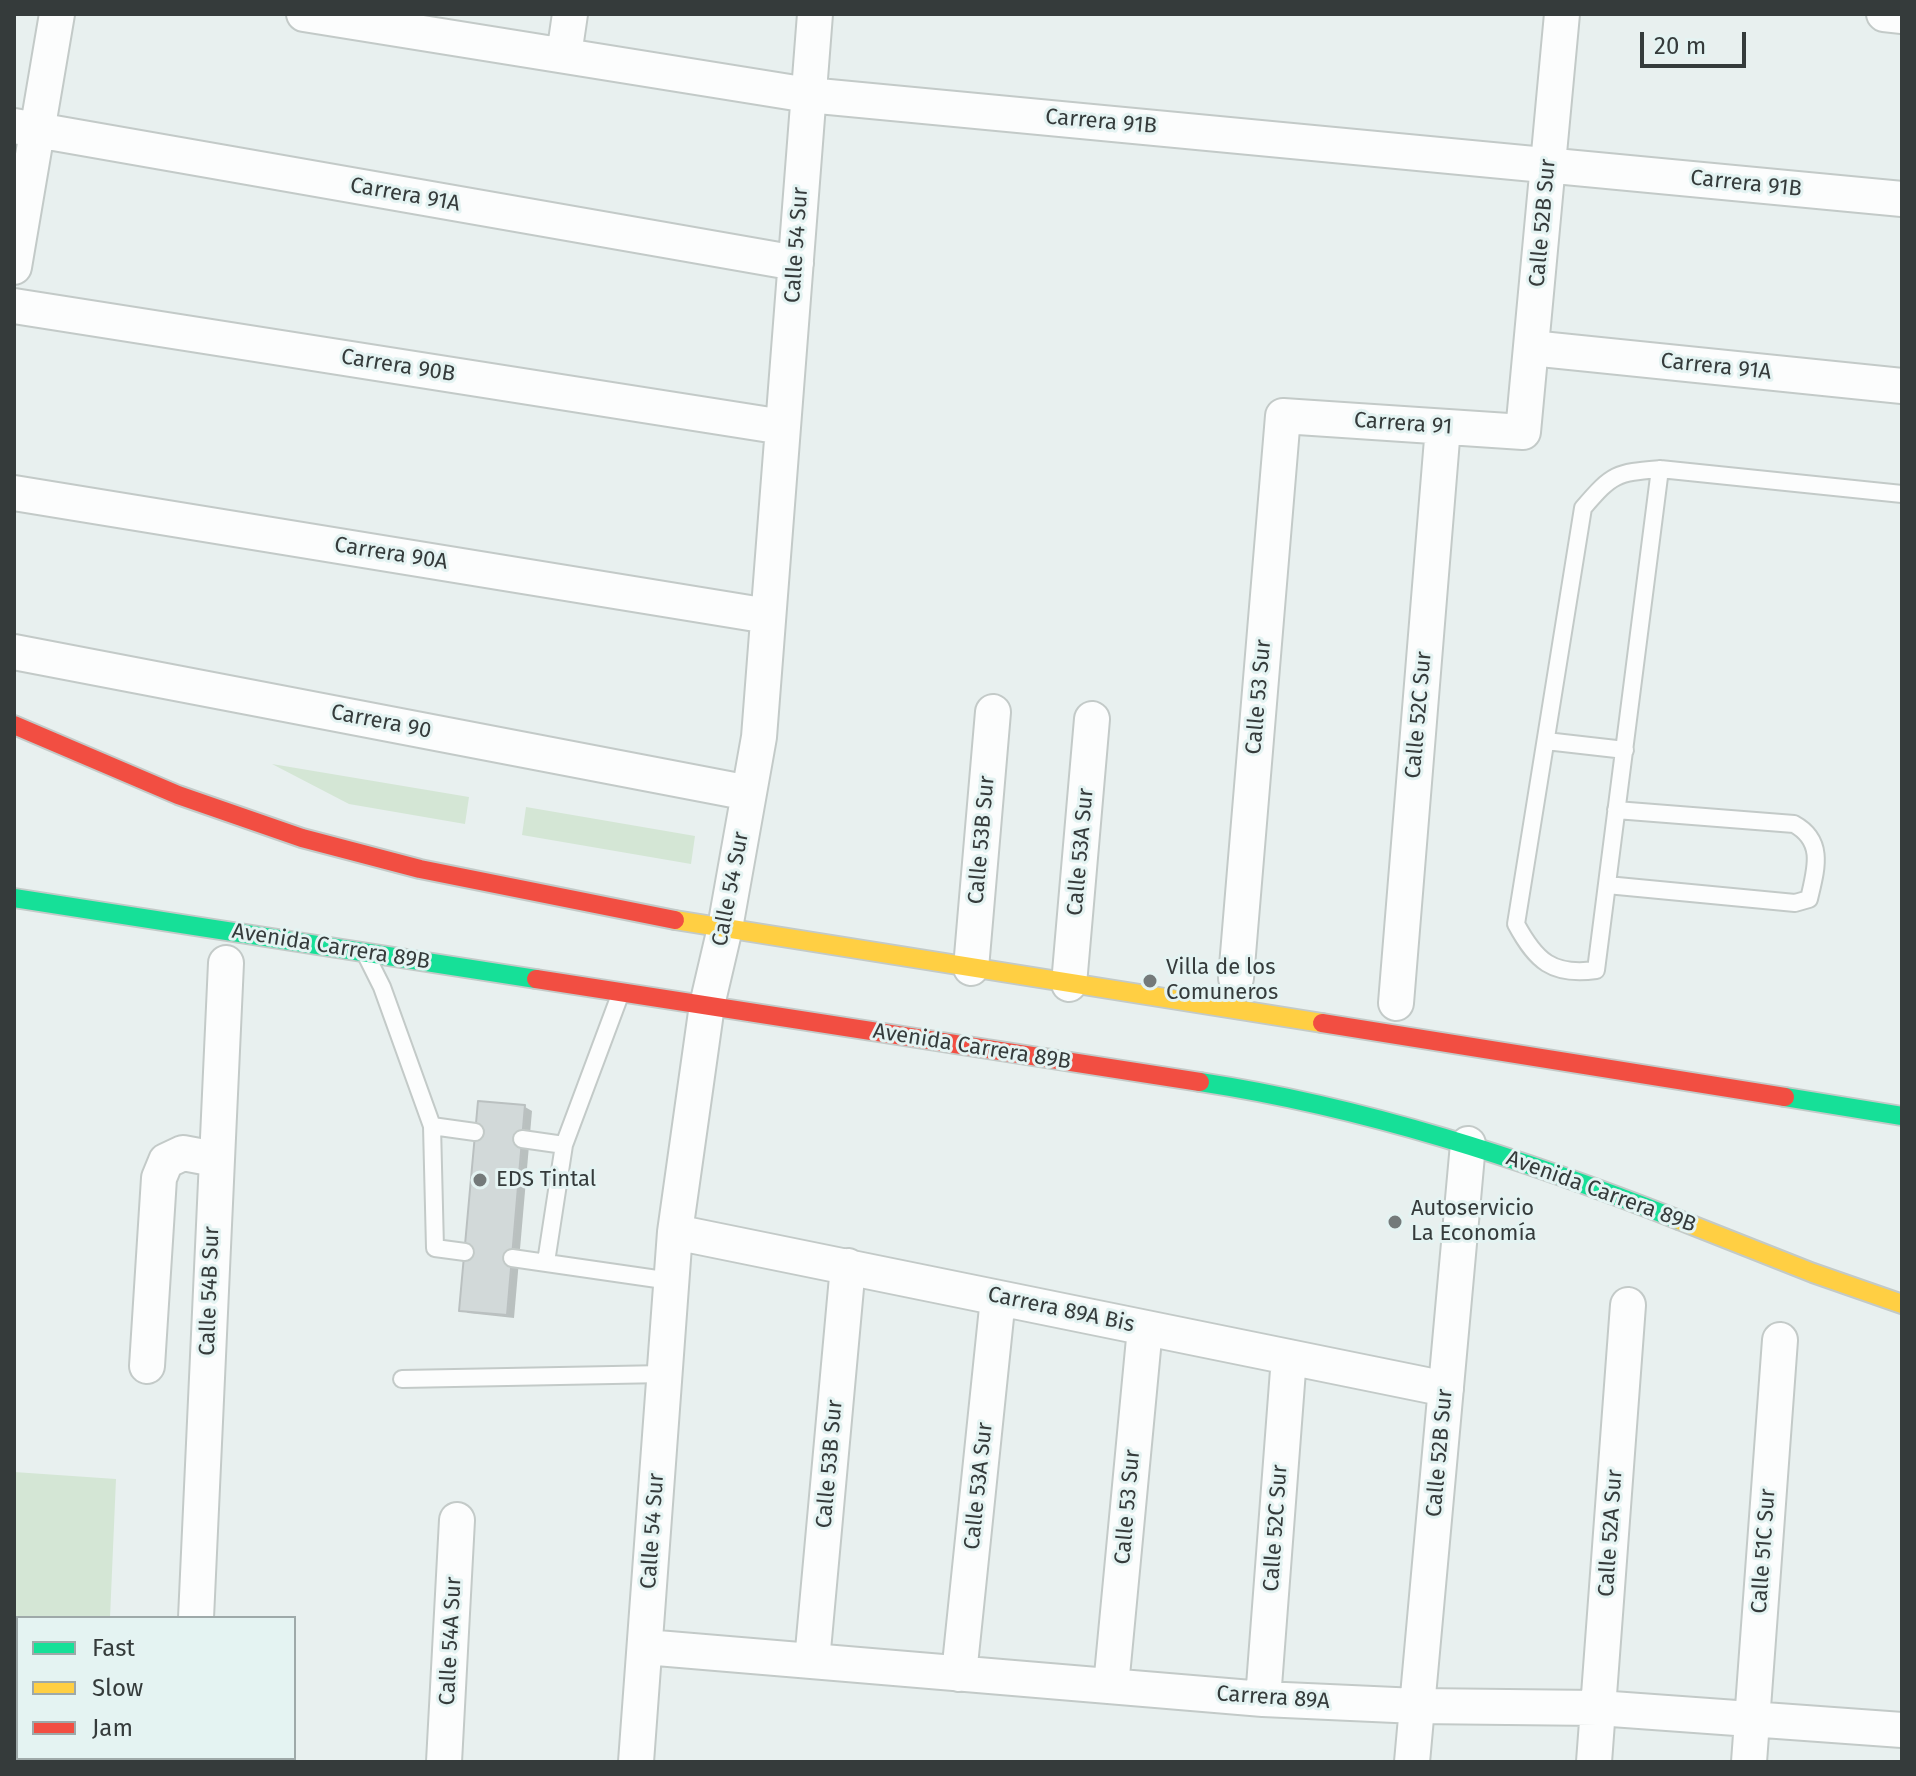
<!DOCTYPE html>
<meta charset="utf-8">
<style>
body{margin:0}
#map{position:relative;width:1916px;height:1776px;overflow:hidden;background:#e8f0ef;font-family:"Fira Sans",sans-serif}
canvas{display:block}
.frame{position:absolute;inset:0;border:16px solid #353b3b;pointer-events:none}
.legend{position:absolute;left:16px;top:1616px;width:280px;height:144px;box-sizing:border-box;background:#e4f3f2;border:2px solid #9ea9a9;margin:0;padding:10px 14px;list-style:none;font-size:24px;color:#353b3b}
.legend li{display:flex;align-items:center;gap:16px;height:40px}
.legend b{width:40px;border:2px solid #9ea9a9}
.scale{position:absolute;left:1640px;top:32px;width:106px;height:36px;box-sizing:border-box;border:4px solid #353b3b;border-top:0;padding-left:10px;font-size:24px;line-height:28px;white-space:nowrap;color:#353b3b;-webkit-text-stroke:6px #e4f3f2;paint-order:stroke}
</style>
<div id="map">
<canvas width="1916" height="1776"></canvas>
<div class="frame"></div>
<ul class="legend">
<li><b style="height:10px;background:#16e098"></b>Fast</li>
<li><b style="height:10px;background:#ffcf43"></b>Slow</li>
<li><b style="height:10px;background:#f24e42"></b>Jam</li>
</ul>
<div class="scale">20 m</div>
</div>
<script>
const ctx = document.querySelector('canvas').getContext('2d');
ctx.lineJoin = 'round';
function paint(path, color) { ctx.fillStyle = color; ctx.fill(path, 'evenodd'); }
function trace(path, color, width, dash) { ctx.strokeStyle = color; ctx.lineWidth = width; ctx.lineCap = dash ? 'butt' : 'round'; ctx.setLineDash(dash || []); ctx.stroke(path); }
function label(font, color, halo, rows, align = 'center') {
  ctx.font = font + ' "Fira Sans",sans-serif'; ctx.lineWidth = 6; ctx.setLineDash([]); ctx.textBaseline = 'middle'; ctx.strokeStyle = halo; ctx.fillStyle = color; for (const [text, x, y, turn = 0] of rows) {
    ctx.save(); ctx.translate(x, y); ctx.rotate((+turn || 0) * Math.PI / 180); ctx.textAlign = isNaN(turn) ? turn : align; if (halo) ctx.strokeText(text, 0, 0); ctx.fillText(text, 0, 0); ctx.restore();
  }
}
const green = new Path2D(`
 M 272,764 L 469,797 L 465,824 L 349,804 Z
 M 526,807 L 695,836 L 691,864 L 522,835 Z
 M 14,1472 L 116,1479 L 110,1618 L 18,1618 L 18,1758 L 104,1758 L 104,1762 L 14,1762 Z`);
const shadow = new Path2D(`
 M 525,1107 L 532,1111 L 514,1318 L 468,1313 L 461,1309 Z`);
const building = new Path2D(`
 M 478,1101 L 525,1105 L 507,1315 L 459,1311 Z`);
const lane = new Path2D(`
 M 1660,469 L 1596,970 C 1552,976 1536,961 1516,924 L 1583,508 C 1613,473 1616,473 1660,469 L 1902,494
 M 1546,741 L 1625,750
 M 1607,885 L 1795,903 L 1809,899 C 1816,869 1825,841 1794,824 L 1616,810
 M 367,957 L 382,987 L 432,1126 L 475,1132
 M 432,1126 L 435,1248 L 465,1252
 M 522,1139 L 564,1145 L 620,995
 M 512,1258 L 671,1281
 M 546,1262 L 564,1145
 M 402,1379 L 665,1374`);
const street = new Path2D(`
 M 304,14 L 808,95 L 1902,199
 M 1884,14 L 1902,16
 M 564,55 L 570,14
 M 14,126 L 796,263
 M 14,267 L 57,14
 M 14,306 L 783,427
 M 1531,348 L 1902,386
 M 14,493 L 768,616
 M 14,652 L 749,793
 M 971,968 L 993,712
 M 1236,978 L 1283,416 L 1523,432 L 1562,14
 M 1069,984 L 1092,719
 M 1396,1003 L 1443,427
 M 675,1232 L 1446,1389
 M 147,1366 L 159,1178 L 166,1161 L 183,1153 L 215,1159
 M 196,1618 L 226,963
 M 645,1647 L 1263,1699 L 1417,1706 L 1598,1708 L 1902,1730
 M 812,1661 L 848,1266
 M 959,1674 L 998,1298
 M 1111,1686 L 1145,1328
 M 1263,1699 L 1289,1357
 M 190,1762 L 190,1758
 M 444,1762 L 457,1520
 M 636,1762 L 675,1232 L 707,1005 L 725,928 L 759,737 L 815,14
 M 1412,1762 L 1468,1144
 M 1594,1762 L 1628,1305
 M 1749,1762 L 1780,1340`);
const fast = new Path2D(`
 M 14,898 L 536,979
 M 1200,1082 C 1364,1107 1524,1159 1679,1220
 M 1785,1097 L 1902,1116`);
const slow = new Path2D(`
 M 675,920 L 1322,1023
 M 1679,1220 L 1813,1273 L 1902,1304`);
const jam = new Path2D(`
 M 14,725 L 178,795 L 302,838 L 420,869 L 675,920
 M 536,979 L 1200,1082
 M 1322,1023 L 1785,1097`);
const markers = [
 [1150,981,8,"#747a7a"],
 [480,1180,8,"#747a7a"],
 [1395,1222,8,"#747a7a"]
];
const streetNames = [
 ["Carrera 91B",1101,122,5],
 ["Carrera 91B",1746,184,6],
 ["Carrera 91A",405,195,10],
 ["Calle 52B Sur",1543,223,-85],
 ["Calle 54 Sur",797,245,-86],
 ["Carrera 90B",398,366,9],
 ["Carrera 91A",1716,367,6],
 ["Carrera 91",1403,424,4],
 ["Carrera 90A",391,554,9],
 ["Calle 53 Sur",1259,697,-85],
 ["Calle 52C Sur",1419,715,-85],
 ["Carrera 90",381,722,11],
 ["Calle 53B Sur",982,840,-85],
 ["Calle 53A Sur",1081,852,-85],
 ["Calle 54 Sur",731,889,-79],
 ["Avenida Carrera 89B",331,947,9],
 ["Avenida Carrera 89B",972,1047,9],
 ["Avenida Carrera 89B",1601,1192,20],
 ["Calle 54B Sur",210,1291,-88],
 ["Carrera 89A Bis",1061,1310,12],
 ["Calle 52B Sur",1440,1453,-85],
 ["Calle 53B Sur",830,1464,-85],
 ["Calle 53A Sur",979,1486,-84],
 ["Calle 53 Sur",1128,1507,-85],
 ["Calle 52C Sur",1276,1528,-86],
 ["Calle 54 Sur",653,1531,-86],
 ["Calle 52A Sur",1611,1533,-86],
 ["Calle 51C Sur",1764,1551,-86],
 ["Calle 54A Sur",451,1641,-87],
 ["Carrera 89A",1273,1698,4]
];
const poiNames = [
 ["Villa de los",1166,968],
 ["Comuneros",1166,993],
 ["EDS Tintal",496,1180],
 ["Autoservicio",1411,1209],
 ["La Economía",1411,1234]
];
paint(green, '#d4e6d5');
paint(shadow, '#0003');
paint(building, '#d2d9d9');
trace(building, '#bac0c0', 2);
trace(lane, '#c3cac8', 20);
trace(street, '#c3cac8', 38);
trace(fast, '#c3cac8', 22);
trace(slow, '#c3cac8', 22);
trace(jam, '#c3cac8', 22);
trace(lane, '#fcfdfd', 16);
trace(street, '#fcfdfd', 34);
trace(fast, '#16e098', 18);
trace(slow, '#ffcf43', 18);
trace(jam, '#f24e42', 18);
for (const [x, y, r, color] of markers) { const dot = new Path2D(); dot.arc(x, y, r, 0, 2 * Math.PI); ctx.fillStyle = color; ctx.fill(dot); trace(dot, '#e4f3f2', 3); }
label('22px', '#353b3b', '#e4f3f2', streetNames);
label('22px', '#353b3b', '#e4f3f2', poiNames, 'left');
</script>
